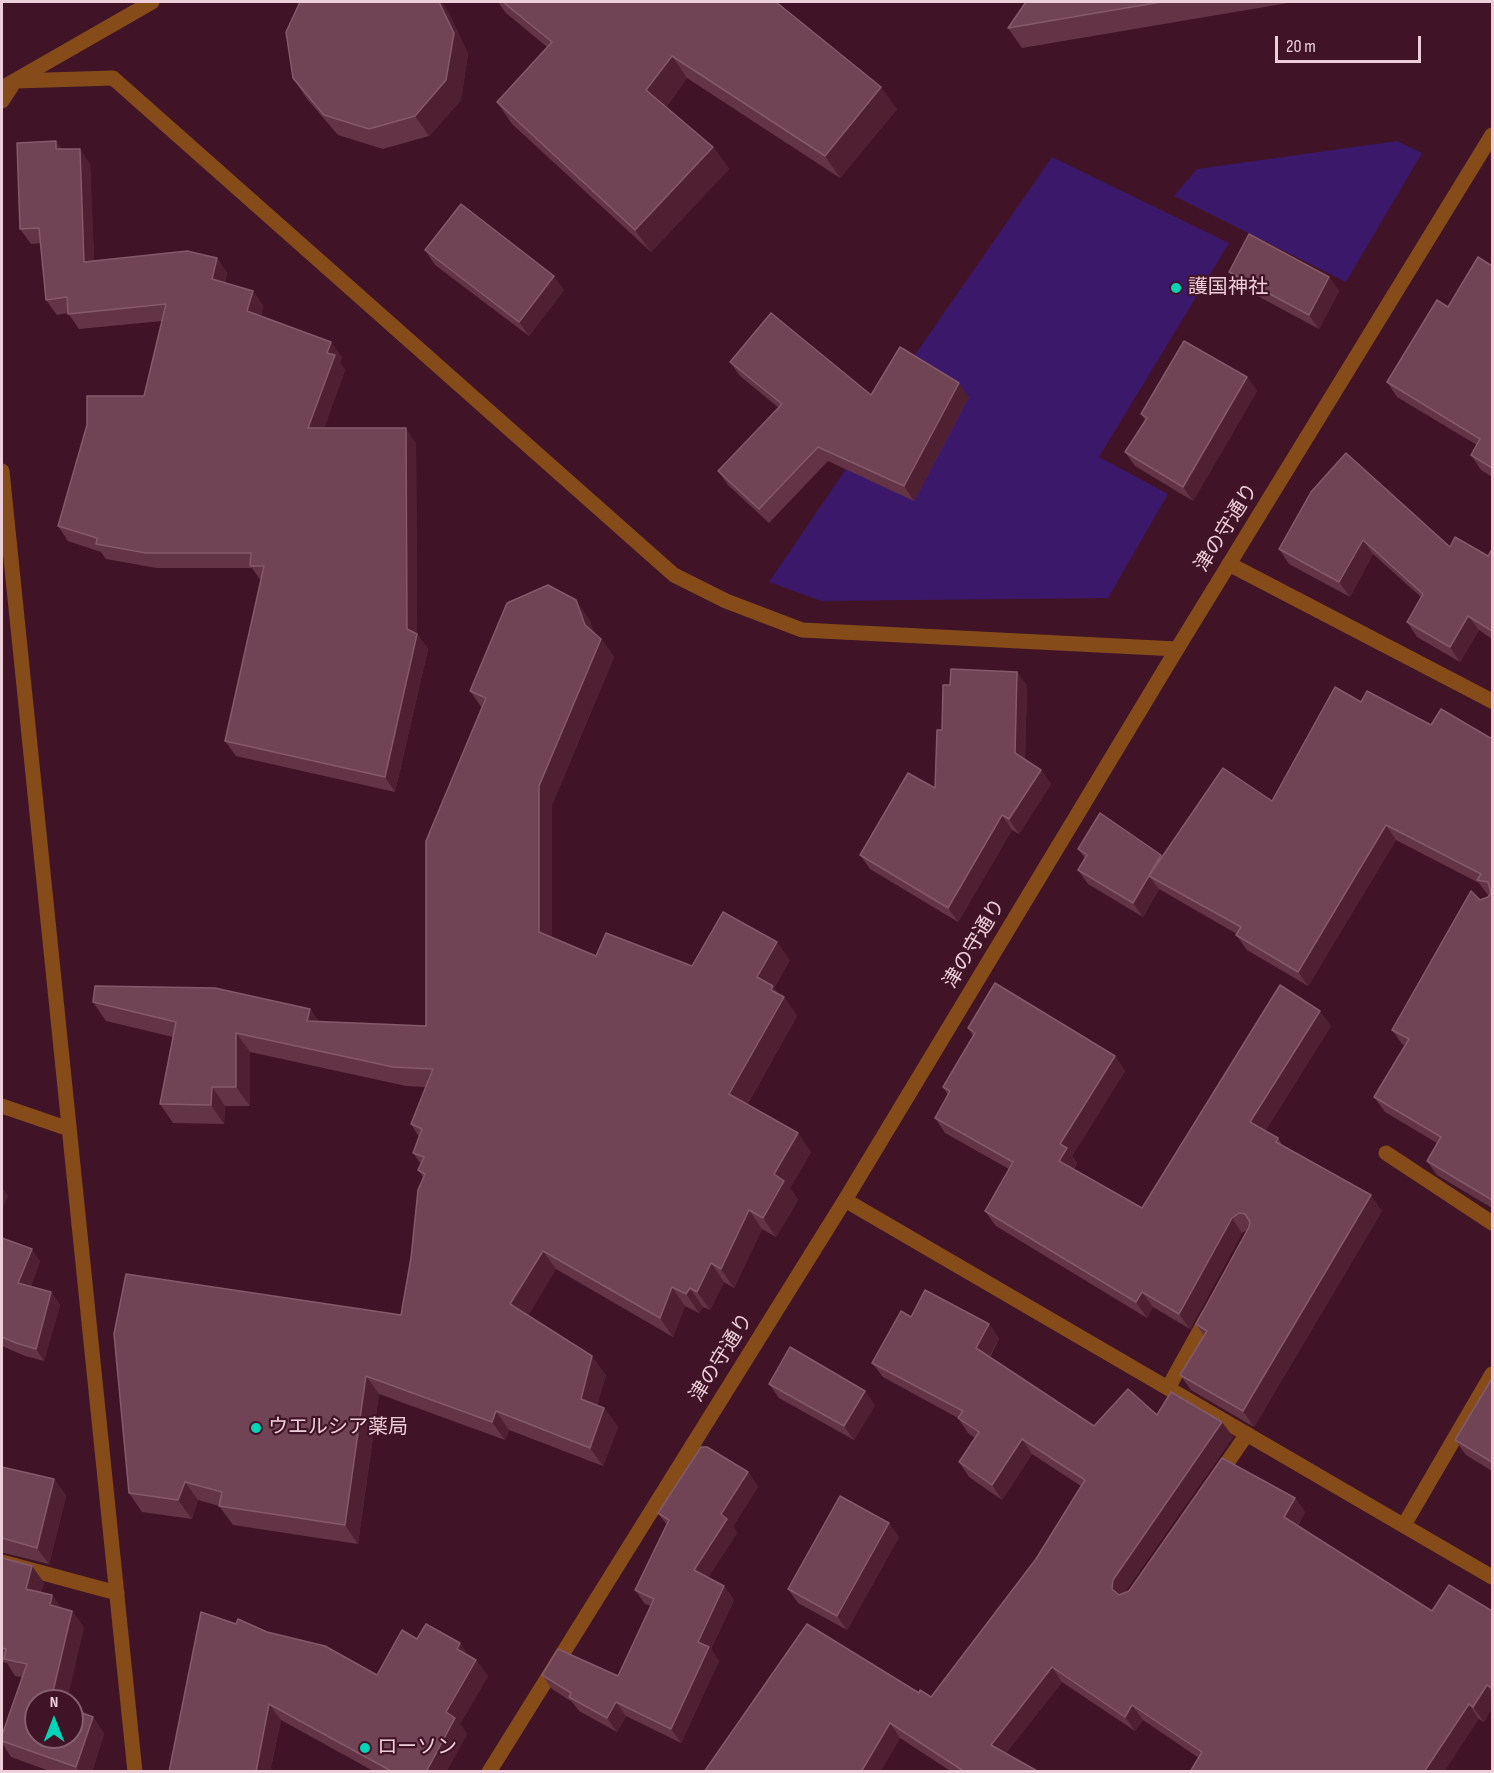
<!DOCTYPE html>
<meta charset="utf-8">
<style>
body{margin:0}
#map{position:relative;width:1494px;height:1773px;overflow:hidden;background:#401426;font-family:"Sofia Sans Condensed",sans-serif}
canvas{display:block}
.frame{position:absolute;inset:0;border:3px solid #eecfd9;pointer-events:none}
.north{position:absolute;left:24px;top:1689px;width:60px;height:60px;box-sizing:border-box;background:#401426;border:2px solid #865f6e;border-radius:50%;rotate:0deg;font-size:16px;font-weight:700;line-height:24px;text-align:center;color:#eecfd9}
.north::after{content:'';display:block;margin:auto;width:21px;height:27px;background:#00d5b7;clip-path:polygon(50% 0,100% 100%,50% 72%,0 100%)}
.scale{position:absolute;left:1275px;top:36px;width:146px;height:27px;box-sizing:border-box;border:3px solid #eecfd9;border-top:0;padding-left:8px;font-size:18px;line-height:21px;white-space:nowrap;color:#eecfd9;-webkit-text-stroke:4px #401426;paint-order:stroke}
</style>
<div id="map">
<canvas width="1494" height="1773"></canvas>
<div class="frame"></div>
<div class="north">N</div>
<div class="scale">20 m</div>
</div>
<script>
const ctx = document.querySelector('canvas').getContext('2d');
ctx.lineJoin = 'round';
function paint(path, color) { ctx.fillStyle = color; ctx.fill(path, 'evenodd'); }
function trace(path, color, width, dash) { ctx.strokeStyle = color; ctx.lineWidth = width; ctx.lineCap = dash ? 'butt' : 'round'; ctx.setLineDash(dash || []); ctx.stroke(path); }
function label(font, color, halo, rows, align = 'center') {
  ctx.font = font + ' "Sofia Sans Condensed","Noto Sans JP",sans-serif'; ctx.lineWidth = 4.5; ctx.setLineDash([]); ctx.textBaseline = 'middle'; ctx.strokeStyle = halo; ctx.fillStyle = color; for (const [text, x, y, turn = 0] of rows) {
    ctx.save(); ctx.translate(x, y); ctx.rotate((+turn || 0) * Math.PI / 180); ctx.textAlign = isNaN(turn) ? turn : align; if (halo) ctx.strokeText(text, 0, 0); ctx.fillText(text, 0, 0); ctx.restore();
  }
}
const green = new Path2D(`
 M 1397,141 L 1422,153 L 1346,282 L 1174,196 L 1197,169 Z
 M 1052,157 L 1229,243 L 1099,457 L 1168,494 L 1108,598 L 821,601 L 769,582 L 846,469 L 910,362 Z`);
const service = new Path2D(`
 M 1386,1153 L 1492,1223
 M 1168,1388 L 1209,1314
 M 1218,1476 L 1247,1434
 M 1404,1525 L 1492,1374
 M 2,1562 L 117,1593`);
const minor = new Path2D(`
 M 2,101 L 15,81 L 113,78 L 674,575 L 726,601 L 802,630 L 1177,649
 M 2,471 L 135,1772
 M 1229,564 L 1492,701
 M 2,1106 L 69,1129
 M 845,1200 L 1492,1577`);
const tertiary = new Path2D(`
 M 2,88 L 152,2
 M 489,1772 L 845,1200 L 1177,649 L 1492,135`);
const wall = new Path2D(`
 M 498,2 L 776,2 L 897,109 L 840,178 L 687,78 L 666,107 L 713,147 L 729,169 L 651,252 L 512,124 L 497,102 L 547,47 L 506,13 Z
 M 1026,2 L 1294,2 L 1022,48 L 1008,28 Z
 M 448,11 L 468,54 L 461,100 L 429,136 L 383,149 L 338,135 L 307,99 L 293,78 Z
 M 56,141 L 61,149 L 90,164 L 94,261 L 217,258 L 227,273 L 225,283 L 253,291 L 263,306 L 261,316 L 342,357 L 340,363 L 345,370 L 324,428 L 416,443 L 417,634 L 428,649 L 395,792 L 236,756 L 225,741 L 261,581 L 252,568 L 156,568 L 106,559 L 101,552 L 68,541 L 58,526 L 144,396 L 162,321 L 79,329 L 68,313 L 57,315 L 46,300 L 41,243 L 31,244 L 20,229 Z
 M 425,250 L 564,290 L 529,336 L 435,265 Z
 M 1492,266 L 1492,477 L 1481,470 L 1471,455 L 1477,445 L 1397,397 L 1387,382 L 1448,307 Z
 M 1229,272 L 1329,277 L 1339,291 L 1319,329 L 1239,286 Z
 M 730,362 L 871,395 L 969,397 L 914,501 L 828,461 L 769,523 L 728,485 L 718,471 L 779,408 L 740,376 Z
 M 1247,377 L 1257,391 L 1193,501 L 1135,466 L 1125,452 L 1145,420 L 1141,414 Z
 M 1311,492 L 1450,547 L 1488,556 L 1492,549 L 1492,639 L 1479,630 L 1460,662 L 1417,637 L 1407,622 L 1421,597 L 1373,554 L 1350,597 L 1289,564 L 1279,549 Z
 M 589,619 L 594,633 L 601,639 L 614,657 L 552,805 L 552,938 L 596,956 L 692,966 L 790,960 L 774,988 L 778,994 L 784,997 L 797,1016 L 747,1105 L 811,1152 L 790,1188 L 798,1200 L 776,1237 L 762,1229 L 734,1288 L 724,1282 L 710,1310 L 703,1307 L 699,1313 L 685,1306 L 673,1337 L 556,1269 L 528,1315 L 606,1375 L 597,1405 L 604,1408 L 618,1427 L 603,1466 L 509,1430 L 505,1440 L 379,1394 L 358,1544 L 233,1525 L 219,1506 L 198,1500 L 192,1519 L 142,1512 L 129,1493 L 401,1315 L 411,1258 L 423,1177 L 418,1170 L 421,1164 L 413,1153 L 419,1137 L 411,1124 L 426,1087 L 406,1086 L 250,1052 L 250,1106 L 225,1106 L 224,1124 L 173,1123 L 160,1104 L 173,1037 L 106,1021 L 93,1002 L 310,1009 L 319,1022 L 426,1026 L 482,708 L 470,691 Z
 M 1017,672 L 1027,686 L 1025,759 L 1041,770 L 1051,784 L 1019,834 L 1012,830 L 958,922 L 870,869 L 860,855 L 935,788 L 942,730 L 950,685 Z
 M 1361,702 L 1431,725 L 1492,739 L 1492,1208 L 1437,1175 L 1427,1161 L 1437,1143 L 1385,1112 L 1374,1097 L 1405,1046 L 1402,1044 L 1392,1030 L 1480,900 L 1488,897 L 1489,895 L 1488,895 L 1479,883 L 1396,840 L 1308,986 L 1247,950 L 1236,935 L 1237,934 L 1159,889 L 1143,917 L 1088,884 L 1078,870 L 1085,858 L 1078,849 L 1162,857 L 1272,801 Z
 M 1331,1026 L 1265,1131 L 1278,1138 L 1283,1146 L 1382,1211 L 1254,1427 L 1191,1390 L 1180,1375 L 1204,1336 L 1196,1324 L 1247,1230 L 1242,1233 L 1190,1329 L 1153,1307 L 1147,1318 L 996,1226 L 985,1211 L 1009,1169 L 945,1133 L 935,1118 L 948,1095 L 943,1087 L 973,1036 L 968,1028 L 1115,1056 L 1125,1071 L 1072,1156 L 1077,1163 L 1074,1169 L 1142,1208 Z
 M 2,1238 L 40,1261 L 31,1286 L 51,1292 L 60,1305 L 44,1361 L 25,1356 L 2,1346 Z
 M 911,1317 L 989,1324 L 999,1339 L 990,1357 L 1094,1426 L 1157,1415 L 1222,1422 L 1233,1437 L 1124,1593 L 1295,1498 L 1305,1512 L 1298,1526 L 1432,1611 L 1492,1611 L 1492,1708 L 1484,1722 L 1479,1719 L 1199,1758 L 1143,1720 L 1135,1731 L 1062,1682 L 1006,1753 L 1039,1772 L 952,1772 L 900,1738 L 880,1772 L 704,1772 L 919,1693 L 931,1697 L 1036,1559 L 1081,1486 L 1032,1454 L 1002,1500 L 969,1477 L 959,1462 L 975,1438 L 968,1433 L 958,1418 L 883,1377 L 872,1363 Z
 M 1492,1381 L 1492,1471 L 1466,1455 L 1455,1440 Z
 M 769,1384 L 875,1405 L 854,1440 L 779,1398 Z
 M 2,1467 L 54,1479 L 66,1496 L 49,1564 L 4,1553 L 2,1553 Z
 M 748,1472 L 758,1487 L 733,1526 L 737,1533 L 708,1577 L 724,1586 L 734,1600 L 711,1649 L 719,1661 L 681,1743 L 626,1716 L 617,1732 L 579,1711 L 572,1702 L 552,1689 L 542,1675 L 618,1676 L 651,1606 L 645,1604 L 635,1590 L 667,1525 L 658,1513 Z
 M 899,1537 L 847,1630 L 798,1603 L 788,1589 Z
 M 2,1558 L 32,1566 L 44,1583 L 41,1592 L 52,1595 L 62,1609 L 72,1611 L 84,1628 L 36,1701 L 93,1717 L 104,1734 L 92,1772 L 52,1772 L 11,1757 L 2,1743 L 2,1735 L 22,1677 L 15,1676 L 7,1663 L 2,1662 Z
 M 236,1624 L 267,1632 L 377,1675 L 417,1639 L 470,1656 L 476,1660 L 488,1676 L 460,1724 L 467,1734 L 446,1772 L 375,1772 L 281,1720 L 270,1772 Z`);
const shadedWall = new Path2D(`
 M 439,2 L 442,2 L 448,11 L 468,54 L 461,100 L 429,136 L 415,116 Z
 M 672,56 L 687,78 L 662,112 L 646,90 Z
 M 881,87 L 897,109 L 840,178 L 825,156 Z
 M 56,141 L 66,156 L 56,149 Z
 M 713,147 L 729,169 L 651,252 L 635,230 Z
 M 80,149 L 90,164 L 95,277 L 84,262 Z
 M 217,258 L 227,273 L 222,294 L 212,279 Z
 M 554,276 L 564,290 L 529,336 L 519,322 Z
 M 1329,277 L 1339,291 L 1319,329 L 1309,315 Z
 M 253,291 L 263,306 L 258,326 L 247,311 Z
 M 331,342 L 342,357 L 340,363 L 345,370 L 319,443 L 308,428 L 327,353 Z
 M 1247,377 L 1257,391 L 1193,501 L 1183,487 Z
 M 959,383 L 969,397 L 914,501 L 904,486 Z
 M 406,428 L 416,443 L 417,635 L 417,634 L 428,649 L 395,792 L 385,777 L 407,629 Z
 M 1363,540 L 1373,554 L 1350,597 L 1339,582 Z
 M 576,600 L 589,619 L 598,644 L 585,625 Z
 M 1468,616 L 1479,630 L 1460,662 L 1450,647 Z
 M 601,639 L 614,657 L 552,805 L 552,951 L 539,932 L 539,786 Z
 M 1017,672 L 1027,686 L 1025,767 L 1015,753 Z
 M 1041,770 L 1051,784 L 1019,834 L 1009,819 Z
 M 1002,815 L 1012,830 L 958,922 L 948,908 Z
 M 1386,825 L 1396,840 L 1308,986 L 1298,972 Z
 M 1161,855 L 1171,869 L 1149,876 L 1159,889 L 1143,917 L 1133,903 Z
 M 777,942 L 790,960 L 774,988 L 782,1000 L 784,997 L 797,1016 L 742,1113 L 729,1094 L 757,977 Z
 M 310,1009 L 323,1028 L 307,1021 Z
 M 1320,1011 L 1331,1026 L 1261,1138 L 1250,1122 Z
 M 236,1033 L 250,1052 L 250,1106 L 236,1087 Z
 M 1115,1056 L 1125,1071 L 1072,1156 L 1077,1163 L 1069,1176 L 1059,1161 L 1060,1144 Z
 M 212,1087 L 225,1106 L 224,1124 L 211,1105 Z
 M 798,1133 L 811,1152 L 790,1188 L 798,1200 L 776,1237 L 763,1218 L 774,1174 Z
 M 2,1187 L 8,1196 L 2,1210 Z
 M 1371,1195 L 1382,1211 L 1254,1427 L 1243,1411 Z
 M 749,1210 L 762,1229 L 734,1288 L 721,1269 Z
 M 1232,1218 L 1242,1233 L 1190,1329 L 1179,1314 Z
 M 32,1249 L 40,1261 L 27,1296 L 18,1283 Z
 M 543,1251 L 556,1269 L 524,1323 L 510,1304 Z
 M 711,1263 L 724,1282 L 710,1310 L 697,1292 Z
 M 672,1287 L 685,1306 L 673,1337 L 660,1318 Z
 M 690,1288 L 703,1307 L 699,1313 L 686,1294 Z
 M 51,1292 L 60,1305 L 44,1361 L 36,1349 Z
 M 1142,1292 L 1153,1307 L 1147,1318 L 1136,1302 Z
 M 989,1324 L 999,1339 L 986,1362 L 976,1348 Z
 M 592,1356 L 606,1375 L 594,1417 L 581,1399 Z
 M 366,1376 L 379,1394 L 358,1544 L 345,1525 Z
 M 865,1391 L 875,1405 L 854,1440 L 844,1426 Z
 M 604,1408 L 618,1427 L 603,1466 L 590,1448 Z
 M 496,1411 L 509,1430 L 505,1440 L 492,1422 Z
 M 1222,1422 L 1233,1437 L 1123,1594 L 1122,1604 L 1112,1589 L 1113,1580 Z
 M 1022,1439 L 1032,1454 L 1002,1500 L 992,1485 Z
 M 748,1472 L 758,1487 L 733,1526 L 737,1533 L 704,1584 L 694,1570 L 721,1514 Z
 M 54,1479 L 66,1496 L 49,1564 L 37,1548 Z
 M 185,1482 L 198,1500 L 192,1519 L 178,1500 Z
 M 1295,1498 L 1305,1512 L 1295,1532 L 1284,1517 Z
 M 889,1523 L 899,1537 L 847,1630 L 837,1616 Z
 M 32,1566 L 44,1583 L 38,1606 L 26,1589 Z
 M 724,1586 L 734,1600 L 711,1649 L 719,1661 L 681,1743 L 671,1729 L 698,1642 Z
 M 52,1595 L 64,1612 L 50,1605 Z
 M 72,1611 L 84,1628 L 67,1701 L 52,1701 L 51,1700 Z
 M 460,1643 L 472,1660 L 457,1649 Z
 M 476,1660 L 488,1676 L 460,1724 L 467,1734 L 446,1772 L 426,1772 L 446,1712 Z
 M 1052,1667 L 1062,1682 L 1001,1760 L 991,1745 Z
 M 1487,1685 L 1492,1693 L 1492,1708 L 1484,1722 L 1473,1707 Z
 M 616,1702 L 626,1716 L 617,1732 L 607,1718 Z
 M 269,1704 L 281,1720 L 270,1772 L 256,1772 Z
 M 1469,1704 L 1479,1719 L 1444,1772 L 1424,1772 Z
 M 1132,1705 L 1143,1720 L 1135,1731 L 1125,1717 Z
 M 93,1717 L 104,1734 L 92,1772 L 79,1772 L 76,1767 Z
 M 890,1723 L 900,1738 L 880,1772 L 861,1772 Z`);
const building = new Path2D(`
 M 300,2 L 439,2 L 454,33 L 446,80 L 415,116 L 369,129 L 324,115 L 293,78 L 286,32 Z
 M 503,2 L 776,2 L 881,87 L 825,156 L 672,56 L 646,90 L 713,147 L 635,230 L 497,102 L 552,42 Z
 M 1026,2 L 1161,2 L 1008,28 Z
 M 56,141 L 56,149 L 80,149 L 84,262 L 187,251 L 217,258 L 212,279 L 253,291 L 247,311 L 331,342 L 327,353 L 335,355 L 308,428 L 406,428 L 407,629 L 417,634 L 385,777 L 225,741 L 264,566 L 250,566 L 251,553 L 146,553 L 96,544 L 97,538 L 58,526 L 87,425 L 87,396 L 144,396 L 166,304 L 68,314 L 67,297 L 46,300 L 39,228 L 20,229 L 17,143 Z
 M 461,204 L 554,276 L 519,322 L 425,250 Z
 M 1249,234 L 1329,277 L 1309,315 L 1229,272 Z
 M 1478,257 L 1492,266 L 1492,468 L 1471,455 L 1480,439 L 1387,382 L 1437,300 L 1448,307 Z
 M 771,313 L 871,395 L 900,347 L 959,383 L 904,486 L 818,447 L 759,509 L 718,471 L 782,404 L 730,362 Z
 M 1184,341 L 1247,377 L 1183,487 L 1125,452 L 1147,418 L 1141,414 Z
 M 1346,453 L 1450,547 L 1455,537 L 1488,556 L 1492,549 L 1492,631 L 1468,616 L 1450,647 L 1407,622 L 1423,594 L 1363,540 L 1339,582 L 1279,549 L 1311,492 Z
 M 548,585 L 576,600 L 585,625 L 601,639 L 539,786 L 539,932 L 596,956 L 606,933 L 692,966 L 723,912 L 777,942 L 757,977 L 773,986 L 771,990 L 784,997 L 729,1094 L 798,1133 L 774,1174 L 784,1181 L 763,1218 L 749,1210 L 721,1269 L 711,1263 L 697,1292 L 690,1288 L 686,1294 L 672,1287 L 660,1318 L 543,1251 L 510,1304 L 592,1356 L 581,1399 L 604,1408 L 590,1448 L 496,1411 L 492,1422 L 366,1376 L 345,1525 L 219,1506 L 222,1492 L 185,1482 L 178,1500 L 129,1493 L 114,1334 L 126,1274 L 401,1315 L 411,1258 L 418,1190 L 425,1174 L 418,1170 L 424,1157 L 413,1153 L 422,1129 L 411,1124 L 433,1069 L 393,1067 L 236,1033 L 236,1087 L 212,1087 L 211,1105 L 160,1104 L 176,1022 L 93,1002 L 95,986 L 215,988 L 310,1009 L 307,1021 L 426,1026 L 426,841 L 486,698 L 470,691 L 507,603 Z
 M 951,669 L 1017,672 L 1015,753 L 1041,770 L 1009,819 L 1002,815 L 948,908 L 860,855 L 908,773 L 935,788 L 937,730 L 942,730 L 943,685 L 950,685 Z
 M 1335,687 L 1361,702 L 1367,691 L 1431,725 L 1441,709 L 1492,739 L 1492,1200 L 1427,1161 L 1441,1137 L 1374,1097 L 1409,1039 L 1392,1030 L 1471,891 L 1480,900 L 1488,897 L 1491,893 L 1488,882 L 1477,880 L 1481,874 L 1386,825 L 1298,972 L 1236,935 L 1241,927 L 1149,876 L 1223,768 L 1272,801 Z
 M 1100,813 L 1161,855 L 1133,903 L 1078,870 L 1087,855 L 1078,849 Z
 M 995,983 L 1115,1056 L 1060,1144 L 1067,1148 L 1059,1161 L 1142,1208 L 1280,985 L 1320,1011 L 1250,1122 L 1278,1138 L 1276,1142 L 1371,1195 L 1243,1411 L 1180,1375 L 1207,1331 L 1196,1324 L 1249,1227 L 1250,1222 L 1245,1214 L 1239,1213 L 1232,1218 L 1179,1314 L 1142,1292 L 1136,1302 L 985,1211 L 1013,1162 L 935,1118 L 950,1091 L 943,1087 L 975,1033 L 968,1028 Z
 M 2,1238 L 32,1249 L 18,1283 L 51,1292 L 36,1349 L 16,1343 L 2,1337 Z
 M 925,1290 L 989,1324 L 976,1348 L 1094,1426 L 1128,1389 L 1157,1415 L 1171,1392 L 1222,1422 L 1113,1580 L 1112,1589 L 1119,1595 L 1129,1591 L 1222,1458 L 1295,1498 L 1284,1517 L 1432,1611 L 1449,1585 L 1492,1611 L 1492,1688 L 1487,1685 L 1473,1707 L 1469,1704 L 1424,1772 L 1190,1772 L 1202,1752 L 1132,1705 L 1125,1717 L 1052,1667 L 991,1745 L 1039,1772 L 965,1772 L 890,1723 L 861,1772 L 704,1772 L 807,1624 L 919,1693 L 920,1690 L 931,1697 L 1036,1559 L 1085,1480 L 1022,1439 L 992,1485 L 959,1462 L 979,1432 L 958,1418 L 963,1411 L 872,1363 L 901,1311 L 911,1317 Z
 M 790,1347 L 865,1391 L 844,1426 L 769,1384 Z
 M 1491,1380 L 1492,1381 L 1492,1462 L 1455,1440 Z
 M 701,1447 L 707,1447 L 748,1472 L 721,1514 L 727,1519 L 694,1570 L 724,1586 L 698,1642 L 709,1647 L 671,1729 L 616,1702 L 607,1718 L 569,1697 L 571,1693 L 542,1675 L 558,1649 L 618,1676 L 654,1599 L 635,1590 L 669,1520 L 658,1513 Z
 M 2,1467 L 54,1479 L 37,1548 L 2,1538 Z
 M 840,1496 L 889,1523 L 837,1616 L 788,1589 Z
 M 2,1558 L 32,1566 L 26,1589 L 52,1595 L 50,1605 L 72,1611 L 51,1700 L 54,1701 L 36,1701 L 36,1737 L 72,1737 L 72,1709 L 93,1717 L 76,1767 L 2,1741 L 2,1735 L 27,1664 L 4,1659 L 6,1649 L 2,1648 Z
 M 201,1612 L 236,1624 L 238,1619 L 267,1632 L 325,1646 L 377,1675 L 402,1630 L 417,1639 L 426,1624 L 460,1643 L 457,1649 L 476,1660 L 446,1712 L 455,1718 L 426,1772 L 393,1772 L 269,1704 L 256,1772 L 169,1772 Z`);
const markers = [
 [1176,288,6,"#00d5b7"],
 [256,1428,6,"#00d5b7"],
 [365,1748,6,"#00d5b7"]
];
const poiNames = [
 ["護国神社",1188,288],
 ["ウエルシア薬局",268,1428],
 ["ローソン",377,1748]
];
const streetNames = [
 ["津の守通り",1227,528,-58],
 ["津の守通り",975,944,-59],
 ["津の守通り",722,1358,-58]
];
paint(green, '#3b1869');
trace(service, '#854c1a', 15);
trace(minor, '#854c1a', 15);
trace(tertiary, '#854c1a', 15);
paint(wall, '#623445');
paint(shadedWall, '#4e2032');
paint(building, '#714455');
trace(building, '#845a6a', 1.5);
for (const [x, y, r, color] of markers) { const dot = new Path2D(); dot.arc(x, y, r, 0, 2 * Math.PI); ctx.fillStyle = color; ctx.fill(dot); trace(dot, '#401426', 2); }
label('20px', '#eecfd9', '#401426', poiNames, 'left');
label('20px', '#eecfd9', '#401426', streetNames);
</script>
